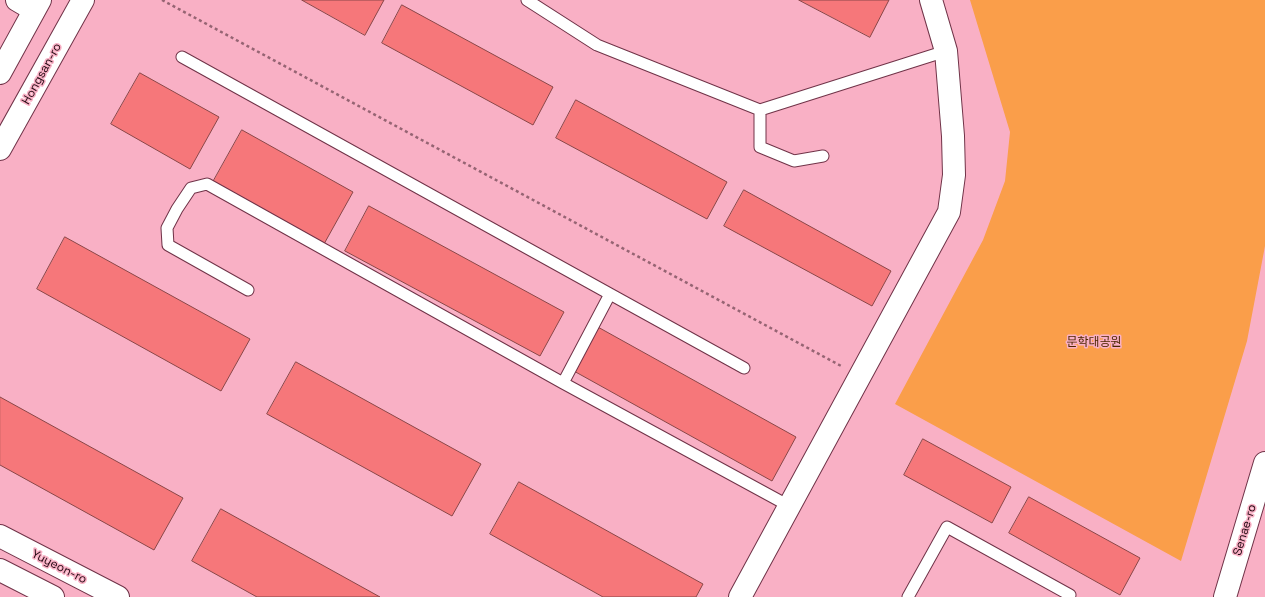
<!DOCTYPE html>
<meta charset="utf-8">
<style>
body{margin:0}
canvas{display:block;background:#f9b0c5}
</style>
<canvas width="1265" height="597"></canvas>
<script>
const ctx = document.querySelector('canvas').getContext('2d');
ctx.lineJoin = 'round';
function paint(path, color) { ctx.fillStyle = color; ctx.fill(path, 'evenodd'); }
function trace(path, color, width, dash) { ctx.strokeStyle = color; ctx.lineWidth = width; ctx.lineCap = dash ? 'butt' : 'round'; ctx.setLineDash(dash || []); ctx.stroke(path); }
function label(font, color, halo, rows, align = 'center') {
  ctx.font = font + ' "Space Grotesk","Noto Sans KR",sans-serif'; ctx.lineWidth = 3; ctx.setLineDash([]); ctx.textBaseline = 'middle'; ctx.strokeStyle = halo; ctx.fillStyle = color; for (const [text, x, y, turn = 0] of rows) {
    ctx.save(); ctx.translate(x, y); ctx.rotate((+turn || 0) * Math.PI / 180); ctx.textAlign = isNaN(turn) ? turn : align; if (halo) ctx.strokeText(text, 0, 0); ctx.fillText(text, 0, 0); ctx.restore();
  }
}
const green = new Path2D(`
 M 970,0 L 1265,0 L 1265,246 L 1247,341 L 1181,561 L 895,404 L 983,240 L 1005,181 L 1010,132 Z`);
const building = new Path2D(`
 M 302,0 L 384,0 L 365,35 Z
 M 799,0 L 889,0 L 870,37 Z
 M 402,5 L 553,87 L 533,125 L 382,43 Z
 M 140,73 L 219,117 L 190,169 L 111,124 Z
 M 576,100 L 727,182 L 707,219 L 556,138 Z
 M 242,130 L 353,192 L 324,244 L 213,182 Z
 M 744,190 L 891,271 L 872,306 L 724,226 Z
 M 369,206 L 564,312 L 540,356 L 345,251 Z
 M 65,237 L 250,339 L 221,391 L 37,289 Z
 M 596,326 L 796,437 L 772,481 L 572,370 Z
 M 296,362 L 481,464 L 452,516 L 267,414 Z
 M 0,397 L 183,498 L 154,550 L 0,465 Z
 M 923,439 L 1011,487 L 992,523 L 904,475 Z
 M 519,482 L 703,584 L 696,597 L 603,597 L 490,534 Z
 M 1029,497 L 1140,558 L 1120,595 L 1009,533 Z
 M 221,509 L 380,597 L 257,597 L 192,561 Z`);
const path = new Path2D(`
 M 162,0 L 843,367`);
const lane = new Path2D(`
 M 527,0 L 597,45 L 760,110 L 946,51
 M 182,57 L 610,294 L 563,383
 M 760,110 L 760,147 L 794,161 L 823,156
 M 248,290 L 168,245 L 167,228 L 177,209 L 191,188 L 207,184 L 563,383 L 791,507
 M 610,294 L 744,368
 M 908,597 L 947,527 L 1070,595 L 1069,597`);
const street = new Path2D(`
 M 17,0 L 34,10
 M 740,597 L 949,212 L 954,175 L 953,136 L 946,51 L 931,0`);
const secondary = new Path2D(`
 M 0,73 L 40,0
 M 0,149 L 83,0
 M 0,536 L 118,597
 M 0,570 L 53,597
 M 1225,597 L 1265,463`);
const streetNames = [
 ["Hongsan-ro",42,74,-61],
 ["Senae-ro",1245,530,-73],
 ["Yuyeon-ro",59,567,27]
];
const parkNames = [
 ["문학대공원",1094,343]
];
paint(green, '#fa9e4a');
paint(building, '#f6777a');
trace(building, '#894748', 1);
trace(lane, '#703348', 13);
trace(street, '#703348', 24);
trace(secondary, '#703348', 24);
trace(path, '#966473', 2.5, [3, 3]);
trace(lane, '#fff', 11);
trace(street, '#fff', 22);
trace(secondary, '#fff', 22);
label('12px', '#240b14', '#f9b0c5', streetNames);
label('12px', '#4c2600', '#f9b0c5', parkNames);
</script>
